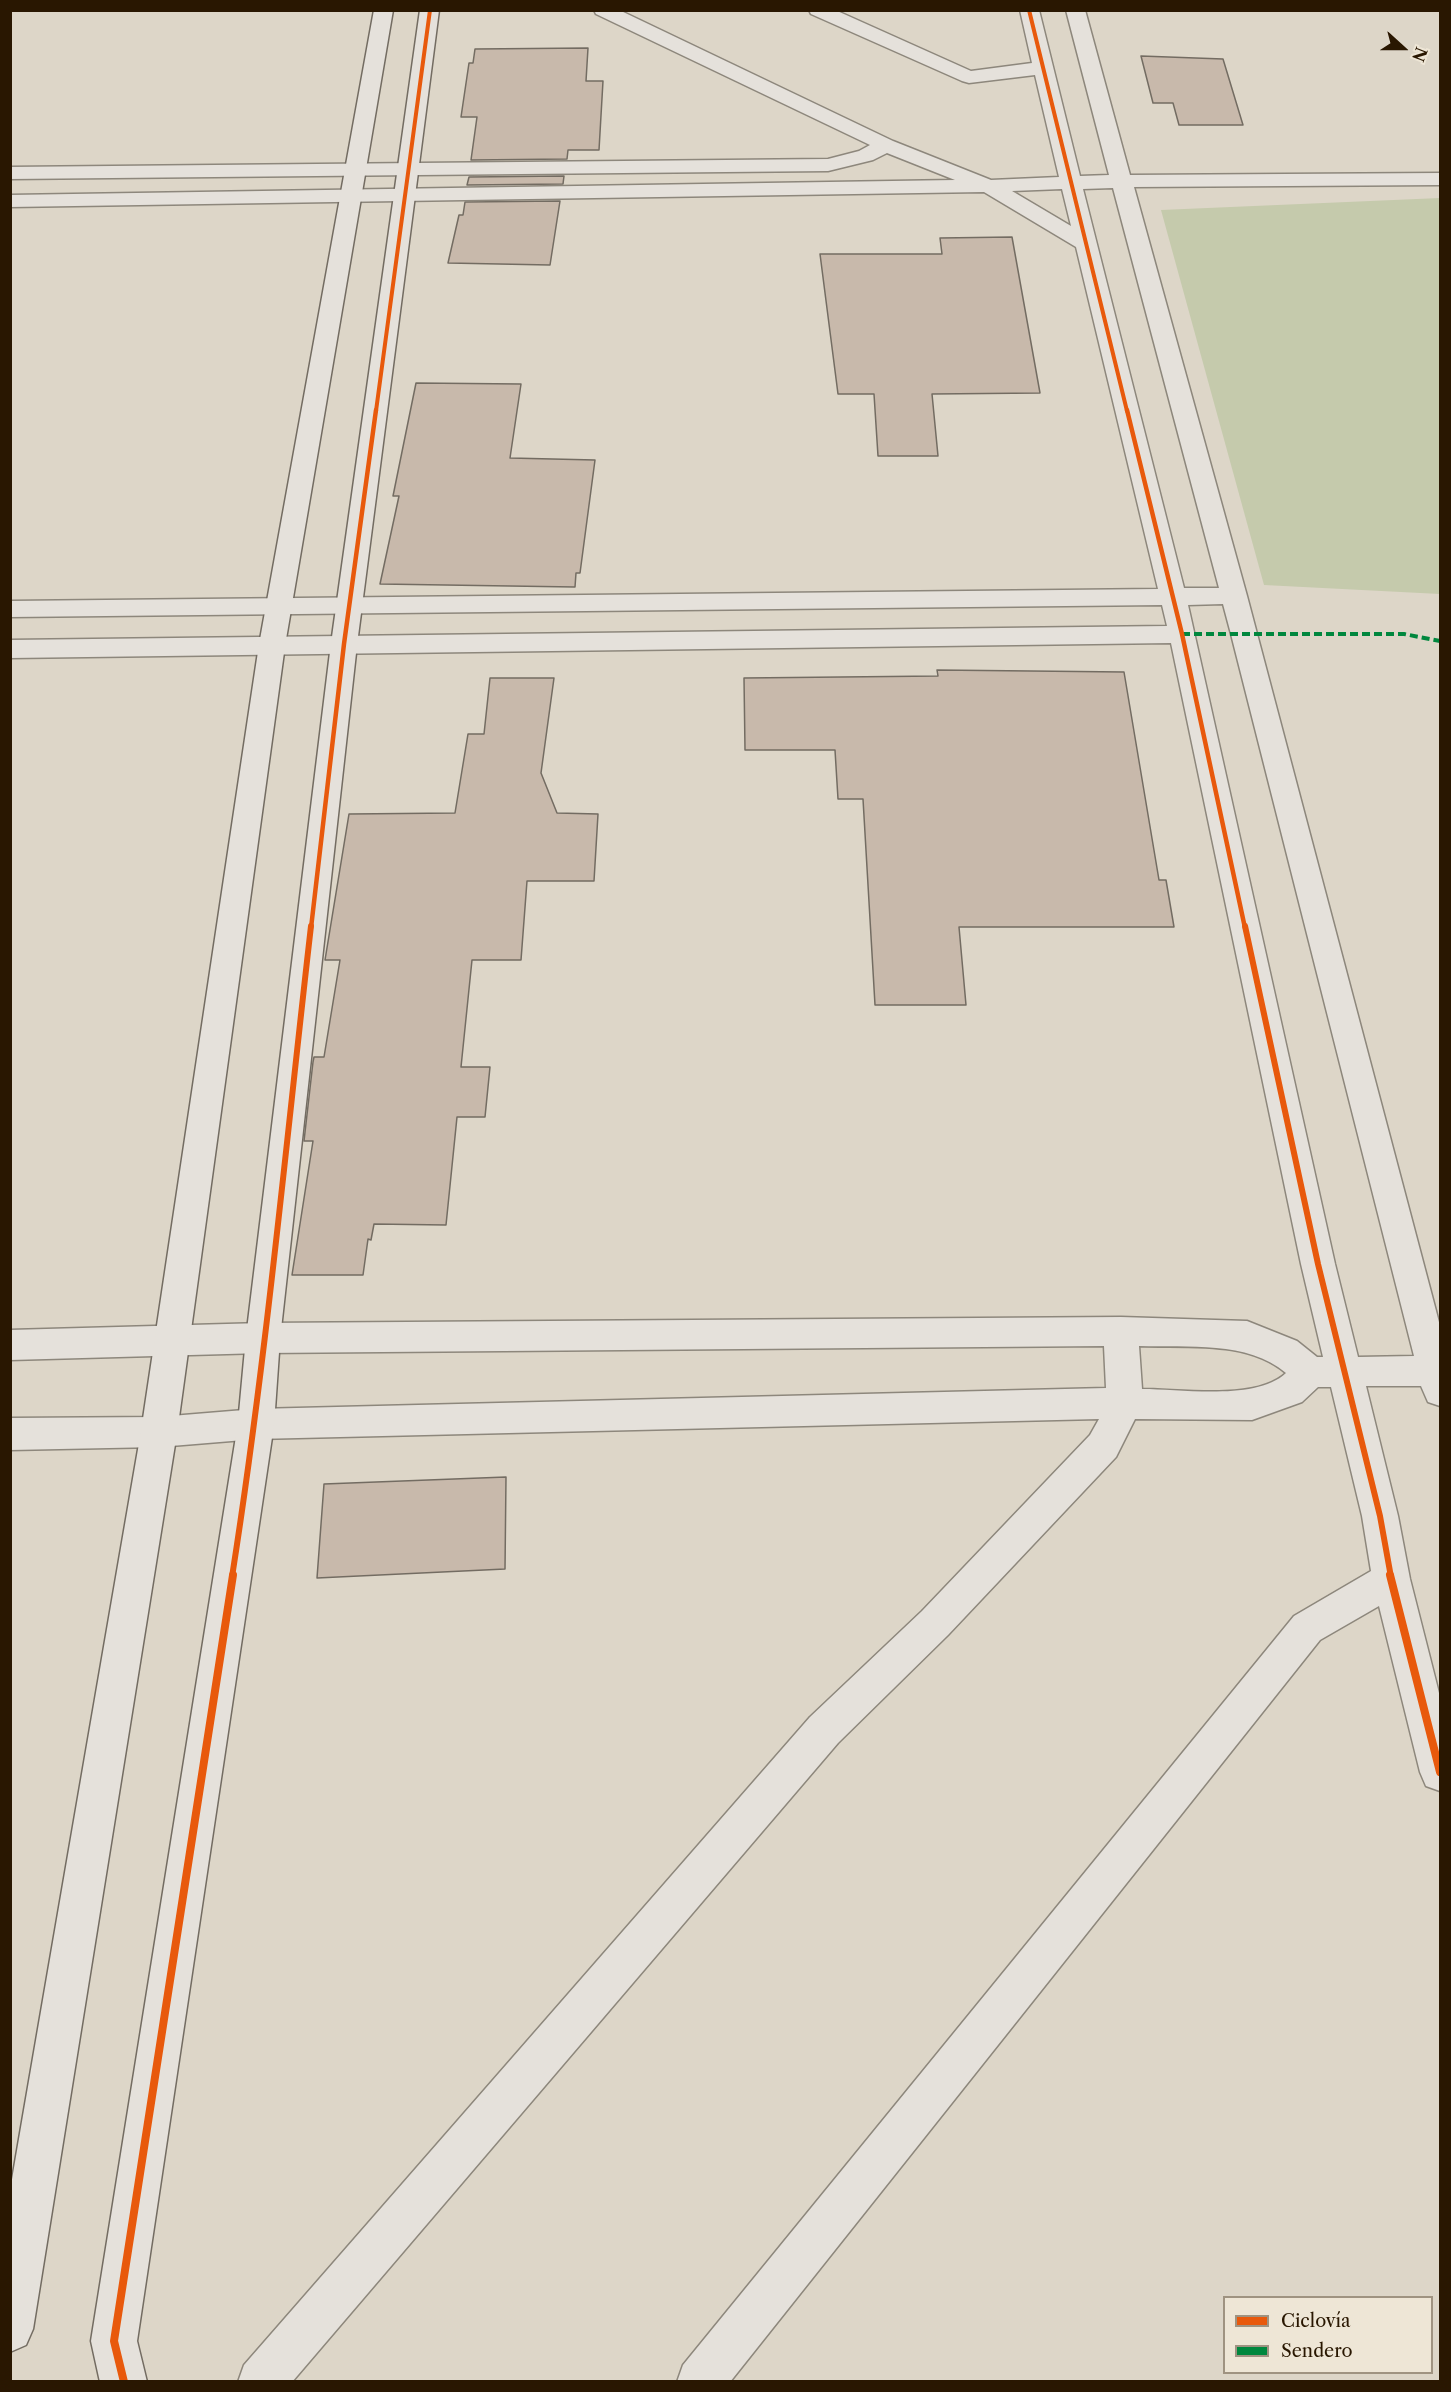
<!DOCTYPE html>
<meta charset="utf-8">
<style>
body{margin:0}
#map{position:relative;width:1451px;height:2392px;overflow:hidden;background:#ddd6c8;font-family:"Libre Caslon Text",serif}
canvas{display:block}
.frame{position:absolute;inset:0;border:12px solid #291701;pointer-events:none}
.legend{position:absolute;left:1223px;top:2296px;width:210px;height:78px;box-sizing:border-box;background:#eee6d6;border:2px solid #9f9381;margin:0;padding:8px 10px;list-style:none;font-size:18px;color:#291701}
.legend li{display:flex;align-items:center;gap:12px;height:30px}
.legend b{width:30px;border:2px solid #9f9381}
.north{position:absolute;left:1373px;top:18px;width:60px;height:60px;-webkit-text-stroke:4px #eee6d6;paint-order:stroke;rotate:111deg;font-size:16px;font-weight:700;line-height:24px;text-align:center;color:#291701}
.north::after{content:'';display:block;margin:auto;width:21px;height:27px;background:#291701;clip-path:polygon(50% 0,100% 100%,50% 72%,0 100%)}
</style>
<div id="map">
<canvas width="1451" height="2392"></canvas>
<div class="frame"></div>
<ul class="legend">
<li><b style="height:8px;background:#e8590c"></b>Ciclovía</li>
<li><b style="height:8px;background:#00873e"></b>Sendero</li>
</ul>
<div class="north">N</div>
</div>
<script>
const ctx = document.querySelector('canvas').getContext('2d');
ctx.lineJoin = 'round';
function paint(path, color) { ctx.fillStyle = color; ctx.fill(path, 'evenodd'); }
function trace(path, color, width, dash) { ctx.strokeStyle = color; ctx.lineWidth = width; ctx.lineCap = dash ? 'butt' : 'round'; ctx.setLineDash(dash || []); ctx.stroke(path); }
const green = new Path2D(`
 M 1440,198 L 1440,594 L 1264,585 L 1161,210 Z`);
const building = new Path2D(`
 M 588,48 L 586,81 L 603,81 L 599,150 L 568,150 L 567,159 L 471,160 L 477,117 L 461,117 L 469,63 L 473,63 L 475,49 Z
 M 1141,56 L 1223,59 L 1243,125 L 1179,125 L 1173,103 L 1153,103 Z
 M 564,176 L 563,184 L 467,185 L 469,177 Z
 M 560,201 L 550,265 L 448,263 L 459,215 L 463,215 L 465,202 Z
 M 1012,237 L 1040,393 L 932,394 L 938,456 L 878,456 L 874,394 L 838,394 L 820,254 L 942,254 L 940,238 Z
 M 416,383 L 521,384 L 510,458 L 595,460 L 580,573 L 576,573 L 575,587 L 380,584 L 399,496 L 393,496 Z
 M 937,670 L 1124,672 L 1159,880 L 1166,880 L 1174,927 L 959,927 L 966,1005 L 875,1005 L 863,799 L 838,799 L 835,750 L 745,750 L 744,678 L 938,676 Z
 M 490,678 L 554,678 L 541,773 L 557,813 L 598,814 L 594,881 L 527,881 L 521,960 L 472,960 L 461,1067 L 490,1067 L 485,1117 L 457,1117 L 446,1225 L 374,1224 L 371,1240 L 368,1239 L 363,1275 L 292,1275 L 313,1141 L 304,1141 L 313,1062 L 314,1057 L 324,1057 L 340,960 L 325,960 L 349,814 L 455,813 L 468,734 L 484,734 Z
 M 506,1477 L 505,1569 L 317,1578 L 324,1484 Z`);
const street = new Path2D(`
 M 594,10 L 619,10 L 893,141 L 991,180 L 1059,177 L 1035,75 L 969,83 L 962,81 L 811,14 L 809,10 L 835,10 L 971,71 L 1032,63 L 1020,10 L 1039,10 L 1080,176 L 1109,175 L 1066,10 L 1085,10 L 1130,175 L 1440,173 L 1440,185 L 1134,187 L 1247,596 L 1440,1326 L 1440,1406 L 1428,1402 L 1421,1386 L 1366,1386 L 1398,1516 L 1410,1579 L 1440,1697 L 1440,1791 L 1426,1786 L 1420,1772 L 1379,1606 L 1320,1640 L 730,2382 L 677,2382 L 683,2365 L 1294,1616 L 1371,1571 L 1362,1516 L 1331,1387 L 1318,1387 L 1302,1402 L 1252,1420 L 1135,1419 L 1116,1457 L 948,1635 L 838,1743 L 292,2382 L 238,2382 L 244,2365 L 810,1717 L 922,1611 L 1090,1435 L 1099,1419 L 256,1439 L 159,1447 L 10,1450 L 10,1418 L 159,1417 L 256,1409 L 1106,1388 L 1104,1346 L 263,1353 L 10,1360 L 10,1330 L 263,1323 L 1121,1317 L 1247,1321 L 1297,1341 L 1317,1357 L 1323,1357 L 1301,1264 L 1171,643 L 10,658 L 10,640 L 1167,626 L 1162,605 L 10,617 L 10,601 L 1158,589 L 1076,247 L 984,192 L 10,207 L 10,195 L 955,180 L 887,153 L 873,160 L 828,171 L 10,179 L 10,167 L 828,159 L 859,151 L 870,145 L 596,14 ZM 1113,188 L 1219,588 L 1184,588 L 1083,189 ZM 1062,189 L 1071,226 L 1012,191 ZM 1223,604 L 1231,634 L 1414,1356 L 1358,1357 L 1335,1264 L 1188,605 ZM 1139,1346 C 1188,1348 1247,1340 1286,1373 C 1256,1401 1182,1389 1142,1389 Z`);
const secondary = new Path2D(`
 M 374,10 L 393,10 L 285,645 L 177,1432 L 33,2329 L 26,2345 L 10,2352 L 10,2191 L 141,1432 L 259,645 Z
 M 420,10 L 439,10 L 357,644 L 280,1338 L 274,1424 L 137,2341 L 147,2382 L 100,2382 L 91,2341 L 238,1424 L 246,1338 L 331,644 Z`);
const quiet = new Path2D(`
 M 1182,634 L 1404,634 L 1440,641`);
const cyclewayFar3 = new Path2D(`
 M 1029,10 L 1127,411
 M 376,411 L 430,10`);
const cyclewayFar2 = new Path2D(`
 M 1127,410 L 1182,634 L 1245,928
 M 311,928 L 344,644 L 376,410`);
const cyclewayFar1 = new Path2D(`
 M 1245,926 L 1318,1264 L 1380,1516 L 1391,1577
 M 232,1577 C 266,1361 286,1143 311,926`);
const cycleway = new Path2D(`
 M 1390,1575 L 1440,1772
 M 124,2382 L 114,2341 L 233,1575`);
paint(green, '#c5caac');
paint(building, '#c8b9ab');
trace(building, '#736c62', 1.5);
trace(street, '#8d877c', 3);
trace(secondary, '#736c62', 3);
paint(street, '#e5e1db');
paint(secondary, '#e5e1db');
trace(quiet, '#00873e', 4, [8, 4]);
trace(cyclewayFar3, '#e8590c', 4);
trace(cyclewayFar2, '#e8590c', 4.5);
trace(cyclewayFar1, '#e8590c', 6);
trace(cycleway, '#e8590c', 8);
</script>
